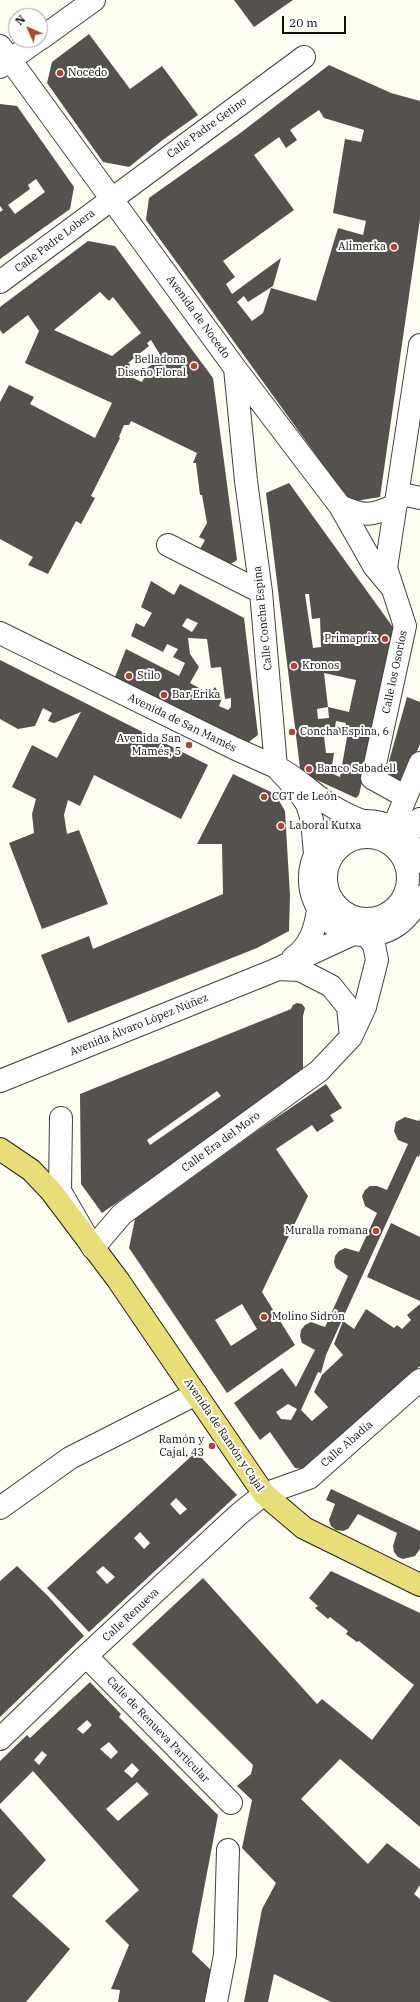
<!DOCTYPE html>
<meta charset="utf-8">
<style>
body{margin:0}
#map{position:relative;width:420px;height:2002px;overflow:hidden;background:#fdfdf1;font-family:"IBM Plex Serif",serif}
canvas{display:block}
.north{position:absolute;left:8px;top:8px;width:40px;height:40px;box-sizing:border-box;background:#fff;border:1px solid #9f9f9f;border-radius:50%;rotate:315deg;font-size:11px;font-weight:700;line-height:16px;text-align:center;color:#0e0e0e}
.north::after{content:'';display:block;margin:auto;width:14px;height:18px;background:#ad4537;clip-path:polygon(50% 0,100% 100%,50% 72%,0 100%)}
.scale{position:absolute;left:282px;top:16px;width:64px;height:18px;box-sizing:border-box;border:2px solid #0e0e0e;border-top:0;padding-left:5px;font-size:12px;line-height:14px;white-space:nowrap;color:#0e0e0e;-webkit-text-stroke:3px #fff;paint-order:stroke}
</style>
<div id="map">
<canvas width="420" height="2002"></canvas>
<div class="north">N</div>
<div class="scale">20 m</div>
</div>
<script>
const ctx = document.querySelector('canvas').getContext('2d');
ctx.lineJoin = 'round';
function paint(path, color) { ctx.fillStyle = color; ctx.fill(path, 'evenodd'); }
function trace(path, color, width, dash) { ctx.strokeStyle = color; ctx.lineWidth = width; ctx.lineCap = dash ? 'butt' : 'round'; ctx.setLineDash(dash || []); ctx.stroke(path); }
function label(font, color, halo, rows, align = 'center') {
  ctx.font = font + ' "IBM Plex Serif",serif'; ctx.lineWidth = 4; ctx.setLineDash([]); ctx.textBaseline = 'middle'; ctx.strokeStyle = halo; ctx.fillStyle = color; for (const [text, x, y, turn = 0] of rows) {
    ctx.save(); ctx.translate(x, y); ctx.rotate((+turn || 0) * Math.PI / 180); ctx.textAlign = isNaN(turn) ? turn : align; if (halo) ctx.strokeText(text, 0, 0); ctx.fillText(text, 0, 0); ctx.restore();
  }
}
const building = new Path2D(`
 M 234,0 L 293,0 L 254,27 Z
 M 89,34 L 130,89 L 162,66 L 198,115 L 164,139 L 129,167 L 103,162 L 47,83 L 52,62 Z
 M 329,65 L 391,93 L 420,101 L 420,219 L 380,497 L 350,502 L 146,220 L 149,198 L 239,134 ZM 319,110 L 324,118 L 364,130 L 361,142 L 345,139 L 333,213 L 366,221 L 363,235 L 338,228 L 316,301 L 271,288 L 263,313 L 252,321 L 237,302 L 244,296 L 248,302 L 273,286 L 281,258 L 232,294 L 226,284 L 235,277 L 223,261 L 294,210 L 254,155 L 279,137 L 286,148 L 297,140 L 290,130 Z
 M 0,104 L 17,106 L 74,187 L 70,209 L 0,259 L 0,212 L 3,210 L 0,206 ZM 36,179 L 45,192 L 15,214 L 8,205 L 30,189 L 28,185 Z
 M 88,241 L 115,246 L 213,378 L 237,560 L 224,568 L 199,551 L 205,540 L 199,537 L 207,523 L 202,495 L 200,495 L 196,463 L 193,463 L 197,453 L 131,421 L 129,425 L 124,425 L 119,437 L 120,438 L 91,496 L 95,498 L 81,524 L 76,521 L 48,574 L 28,565 L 33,557 L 0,539 L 0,402 L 9,385 L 34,397 L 30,404 L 95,438 L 112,403 L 25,363 L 39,331 L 28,315 L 3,334 L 0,330 L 0,307 ZM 100,292 L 109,301 L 113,297 L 141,333 L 112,356 L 54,330 ZM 151,340 L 162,358 L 144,370 L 147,372 L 142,382 L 126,375 L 130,364 L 128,363 L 149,346 L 147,343 Z
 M 289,483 L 395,630 L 364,773 L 359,795 L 356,798 L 308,776 L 300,768 L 266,493 ZM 305,594 L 309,594 L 312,619 L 320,618 L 321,647 L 313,648 ZM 324,673 L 356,680 L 349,712 L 328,707 ZM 328,707 L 329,718 L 318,719 L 317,709 ZM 336,721 L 346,723 L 345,729 L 337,727 L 336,735 L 347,737 L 340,777 L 331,773 L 334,753 L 326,753 L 323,728 L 335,727 Z
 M 151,581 L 174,595 L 180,584 L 244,618 L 258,735 L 246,744 L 115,677 L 126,649 L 179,676 L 185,663 L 173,657 L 178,649 L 167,644 L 163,652 L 131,636 L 136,623 L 144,627 L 152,613 L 141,607 ZM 187,618 L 198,623 L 192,632 L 182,626 ZM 188,638 L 207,639 L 211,668 L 221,667 L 225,699 L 231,698 L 231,707 L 228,710 L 219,706 L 222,698 L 215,687 L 210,694 L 190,683 L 199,667 L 190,654 Z
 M 0,660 L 208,765 L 181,819 L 94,775 L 80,806 L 68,800 L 64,815 L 67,834 L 79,830 L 108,904 L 42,929 L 9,843 L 34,833 L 32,814 L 36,799 L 12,787 L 32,745 L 57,758 L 81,712 L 54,723 L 48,721 L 52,713 L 43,708 L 35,726 L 18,729 L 0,719 Z
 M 407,697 L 420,702 L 420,744 L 402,788 L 384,779 Z
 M 233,774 L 275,794 L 285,811 L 290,896 L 289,931 L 257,948 L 68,1023 L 41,955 L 89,936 L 93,949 L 223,894 L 222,844 L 197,844 Z
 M 297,1003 L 302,1004 L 305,1008 L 303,1016 L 303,1072 L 102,1213 L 81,1184 L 80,1094 L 291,1009 L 293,1005 ZM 217,1091 L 221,1096 L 150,1145 L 147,1140 Z
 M 326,1084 L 342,1108 L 330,1115 L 334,1121 L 317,1132 L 312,1125 L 276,1149 L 308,1196 L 262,1292 L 295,1345 L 227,1393 L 129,1248 L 135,1219 L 261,1128 ZM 242,1304 L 257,1329 L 231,1346 L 215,1320 Z
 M 405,1117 L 419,1121 L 420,1119 L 420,1154 L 419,1157 L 417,1156 L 326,1355 L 321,1373 L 318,1372 L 301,1410 L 312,1421 L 328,1407 L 314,1392 L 322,1375 L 343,1355 L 334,1344 L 343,1321 L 354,1329 L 366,1309 L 394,1328 L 397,1325 L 402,1329 L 411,1320 L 407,1315 L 420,1304 L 420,1366 L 303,1469 L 295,1468 L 270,1432 L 260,1440 L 234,1403 L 282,1368 L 296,1387 L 315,1350 L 302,1343 L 300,1336 L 301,1330 L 305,1325 L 311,1322 L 325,1327 L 326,1325 L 348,1276 L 336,1268 L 334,1262 L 335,1256 L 339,1251 L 345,1248 L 359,1252 L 377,1213 L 365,1206 L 362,1196 L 365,1190 L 370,1186 L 377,1186 L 387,1190 L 408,1144 L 398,1140 L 394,1131 L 396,1122 ZM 288,1404 L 297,1409 L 291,1420 L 281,1419 L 276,1412 Z
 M 391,1223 L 420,1237 L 420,1301 L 367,1277 Z
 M 196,1452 L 237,1495 L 89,1632 L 47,1588 ZM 176,1498 L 187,1509 L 180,1515 L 170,1504 ZM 140,1532 L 150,1543 L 144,1549 L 134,1538 ZM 103,1566 L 115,1577 L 107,1584 L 96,1572 Z
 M 331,1489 L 420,1531 L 420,1549 L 415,1556 L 403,1559 L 398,1557 L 394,1552 L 393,1546 L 397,1533 L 358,1514 L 348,1529 L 343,1531 L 336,1530 L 331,1526 L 329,1520 L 335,1504 L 326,1500 Z
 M 17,1566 L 47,1595 L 84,1636 L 0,1717 L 0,1581 Z
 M 331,1571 L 420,1613 L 420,1827 L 340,1759 L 301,1799 L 368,1864 L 387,1843 L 420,1869 L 420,1885 L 414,1894 L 420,1899 L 420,2002 L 331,2002 L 274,1974 L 268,2002 L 244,2002 L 262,1909 L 276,1883 L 242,1848 L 252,1800 L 237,1786 L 251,1774 L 253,1765 L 132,1644 L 203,1578 L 317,1704 L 322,1699 L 372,1740 L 414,1685 L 359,1641 L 357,1642 L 346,1634 L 348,1631 L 330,1617 L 328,1619 L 315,1608 L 318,1606 L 309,1598 Z
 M 90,1682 L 121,1714 L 119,1717 L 218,1815 L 192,1952 L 214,1973 L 208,2002 L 118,2002 L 120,1990 L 111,1989 L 129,1945 L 105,1921 L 139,1890 L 33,1771 L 0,1804 L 0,1761 L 27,1735 L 30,1738 ZM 87,1720 L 92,1725 L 83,1734 L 77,1729 ZM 109,1742 L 118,1752 L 111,1759 L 100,1749 ZM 42,1751 L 47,1755 L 39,1765 L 34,1760 ZM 132,1763 L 139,1770 L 132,1778 L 124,1771 ZM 137,1782 L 149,1794 L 118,1821 L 106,1809 Z
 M 0,1808 L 46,1860 L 12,1896 L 70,1949 L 26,2002 L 0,2002 Z`);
const minor = new Path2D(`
 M 40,39 L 94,0
 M 0,46 L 235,368 L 340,506 L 374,566 L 393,589
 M 0,67 L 38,40
 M 0,282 L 304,57
 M 235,368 L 246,481 L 261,592 L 276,767 C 293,775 304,786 319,797 C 332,808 347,815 362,821
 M 398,493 L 420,498
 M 340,506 C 365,517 371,516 396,505
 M 168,545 L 261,592
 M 0,633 L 236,749 L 276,767 L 298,791 L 307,804 L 312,820 L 315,854
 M 406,797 L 372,778 L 405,626 L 386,568 L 420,345
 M 393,828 L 420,763
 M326 878a41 41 0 1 1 82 0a41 41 0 1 1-82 0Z
 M 406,837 L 420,819
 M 420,862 C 416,854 412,845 406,838 C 401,831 390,825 381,823 C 326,809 288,874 324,916 C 334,928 351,936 367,935 C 392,934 409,919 420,897
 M 293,958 C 310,946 315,930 318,910
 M 277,969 L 300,970 L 331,986 L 348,1007 L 351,1037
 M 0,1081 L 273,971 L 353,934
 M 61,1118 L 60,1191 L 93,1248 L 122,1214 L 319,1071 L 351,1037 L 365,1007 L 377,960 L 374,945 L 366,935
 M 0,1508 L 70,1458 L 196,1394
 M 86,1656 L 231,1803
 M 0,1739 L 86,1656 L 238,1515 L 264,1494 L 309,1478 L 420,1380
 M 216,2002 L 225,1955 L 228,1850`);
const major = new Path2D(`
 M 0,1149 L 31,1170 L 51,1191 L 118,1280 L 264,1494 L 304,1528 L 420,1585`);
const markers = [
 [60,73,4,"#ad4537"],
 [394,247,4,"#ad4537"],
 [194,366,4,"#ad4537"],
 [385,639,4,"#ad4537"],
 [294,666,4,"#ad4537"],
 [129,676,4,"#ad4537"],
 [164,695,4,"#ad4537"],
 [292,732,4,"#ad4537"],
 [189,745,4,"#ad4537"],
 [309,769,4,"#ad4537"],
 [264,797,4,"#ad4537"],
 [281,826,4,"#ad4537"],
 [376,1231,4,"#ad4537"],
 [264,1317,4,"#ad4537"],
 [212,1446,4,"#ad4537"]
];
const poiNames = [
 ["Nocedo",68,73],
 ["Alimerka",386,247,"right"],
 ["Belladona",186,360,"right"],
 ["Diseño Floral",186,373,"right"],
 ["Primaprix",377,639,"right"],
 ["Kronos",302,666],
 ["Stilo",137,676],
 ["Bar Erika",172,695],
 ["Concha Espina, 6",300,732],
 ["Avenida San",181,739,"right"],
 ["Mamés, 5",181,752,"right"],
 ["Banco Sabadell",317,769],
 ["CGT de León",272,797],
 ["Laboral Kutxa",289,826],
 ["Muralla romana",368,1231,"right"],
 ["Molino Sidrón",272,1317],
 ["Ramón y",204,1440,"right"],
 ["Cajal, 43",204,1453,"right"]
];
const streetNames = [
 ["Calle Padre Getino",207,128,-36],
 ["Calle Padre Lobera",55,241,-37],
 ["Avenida de Nocedo",198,317,54],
 ["Calle Concha Espina",263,618,-96],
 ["Calle los Osorios",395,672,-78],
 ["Avenida de San Mamés",182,723,26],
 ["Avenida Álvaro López Núñez",139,1025,-22],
 ["Calle Era del Moro",221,1142,-36],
 ["Avenida de Ramón y Cajal",224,1435,56],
 ["Calle Abadía",347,1444,-41],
 ["Calle Renueva",131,1615,-43],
 ["Calle de Renueva Particular",158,1730,46]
];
paint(building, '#55514c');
trace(minor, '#414141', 24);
trace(major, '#1f1f1f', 24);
trace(minor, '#fff', 22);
trace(major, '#e7de77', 22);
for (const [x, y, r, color] of markers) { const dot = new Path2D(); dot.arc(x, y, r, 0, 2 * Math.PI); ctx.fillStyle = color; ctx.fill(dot); trace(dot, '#fff', 1.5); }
label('11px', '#0e0e0e', '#fff', poiNames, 'left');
label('11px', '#0e0e0e', '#fff', streetNames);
</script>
